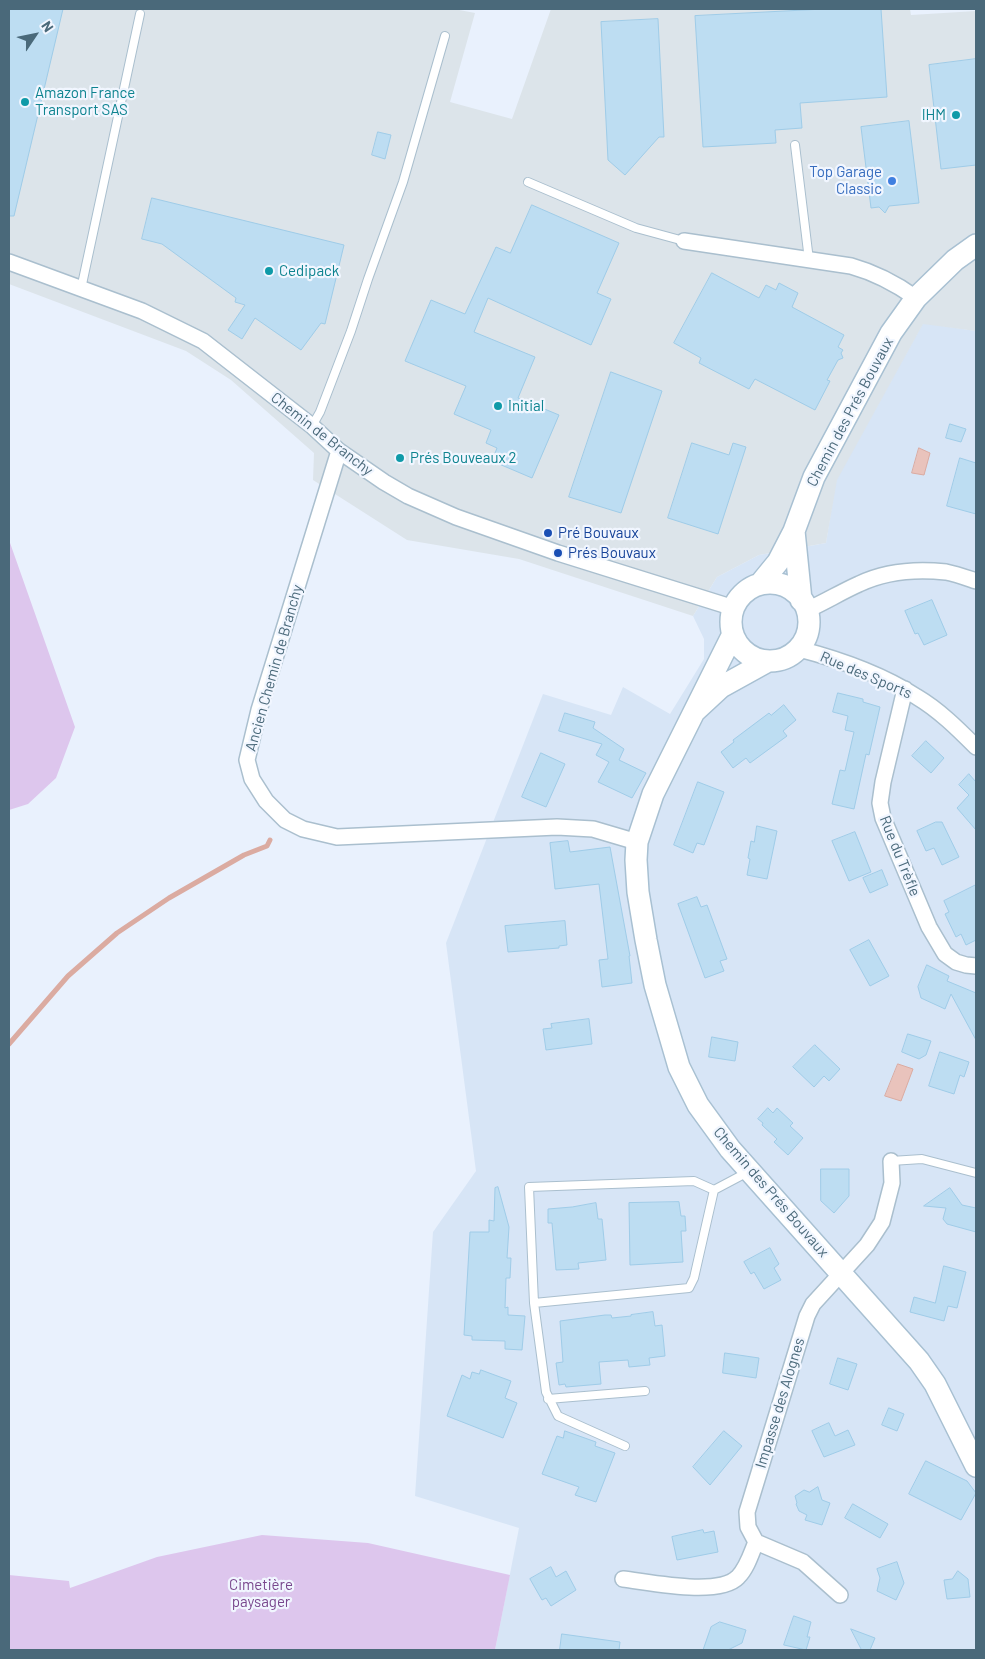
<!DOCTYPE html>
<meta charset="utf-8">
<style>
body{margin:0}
#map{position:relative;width:985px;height:1659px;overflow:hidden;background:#e9f1fd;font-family:Barlow,sans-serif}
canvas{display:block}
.frame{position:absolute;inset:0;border:10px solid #4a697a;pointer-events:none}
.north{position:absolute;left:10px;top:10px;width:50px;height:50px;-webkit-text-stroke:4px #f1f6ff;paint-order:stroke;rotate:56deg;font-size:14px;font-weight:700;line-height:20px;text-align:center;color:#4a697a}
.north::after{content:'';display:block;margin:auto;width:18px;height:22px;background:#4a697a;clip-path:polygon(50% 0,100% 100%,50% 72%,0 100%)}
</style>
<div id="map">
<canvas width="985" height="1659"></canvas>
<div class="frame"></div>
<div class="north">N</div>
</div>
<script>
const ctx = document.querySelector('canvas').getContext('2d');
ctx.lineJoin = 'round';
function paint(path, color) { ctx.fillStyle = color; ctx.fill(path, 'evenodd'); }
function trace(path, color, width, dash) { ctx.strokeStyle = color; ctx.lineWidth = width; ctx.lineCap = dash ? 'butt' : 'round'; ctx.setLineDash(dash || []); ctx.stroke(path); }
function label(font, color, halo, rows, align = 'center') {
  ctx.font = font + ' Barlow,sans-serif'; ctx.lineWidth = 4.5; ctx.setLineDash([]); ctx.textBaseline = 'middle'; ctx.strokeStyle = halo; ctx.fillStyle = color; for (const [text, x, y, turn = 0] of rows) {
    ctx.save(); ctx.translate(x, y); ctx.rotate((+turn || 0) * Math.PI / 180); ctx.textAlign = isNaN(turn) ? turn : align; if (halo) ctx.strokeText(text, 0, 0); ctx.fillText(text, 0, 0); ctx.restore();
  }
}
const residential = new Path2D(`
 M 923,323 L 976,331 L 976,1650 L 495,1650 L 519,1528 L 415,1496 L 433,1232 L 476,1171 L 446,943 L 543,694 L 611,715 L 623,687 L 670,714 L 704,659 L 704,639 L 693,616 L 717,577 L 759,555 L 826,543 L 836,480 Z`);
const industrial = new Path2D(`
 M 9,9 L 454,9 L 475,13 L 450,102 L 512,119 L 551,9 L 910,9 L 911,15 L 976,11 L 976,331 L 923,324 L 837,480 L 826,543 L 759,555 L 717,577 L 693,616 L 519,559 L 407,540 L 313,480 L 314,453 L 231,380 L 186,351 L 9,284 Z`);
const green = new Path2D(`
 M 9,540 L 75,727 L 56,778 L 28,804 L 9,810 Z
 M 262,1535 L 368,1543 L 510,1575 L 495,1650 L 9,1650 L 9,1575 L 69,1581 L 70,1588 L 157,1557 Z`);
const water = new Path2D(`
 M 919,448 L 930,453 L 924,475 L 912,473 Z
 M 898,1064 L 913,1069 L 901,1101 L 885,1096 Z`);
const stream = new Path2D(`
 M 9,1044 L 68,976 L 117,933 L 169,898 L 244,855 L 267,846 L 270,840`);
const building = new Path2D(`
 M 9,9 L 63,9 L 14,216 L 9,216 Z
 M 824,9 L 881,9 L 887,97 L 800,103 L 802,128 L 775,130 L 776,143 L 703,147 L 695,16 Z
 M 658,19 L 664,137 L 659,137 L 625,175 L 608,160 L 601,22 Z
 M 976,59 L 976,165 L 941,169 L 929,65 Z
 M 909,121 L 919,203 L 889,206 L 885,213 L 879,207 L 871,208 L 861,127 Z
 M 378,132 L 391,135 L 385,159 L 372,155 Z
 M 152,198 L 344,245 L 325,324 L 321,323 L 301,350 L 255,318 L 242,339 L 228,330 L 245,305 L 235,302 L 236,298 L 162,244 L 142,239 Z
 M 532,205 L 619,243 L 597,293 L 611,299 L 591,345 L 488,298 L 474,332 L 535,357 L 518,398 L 559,415 L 532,478 L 492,461 L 497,448 L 486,443 L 491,430 L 454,414 L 466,386 L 405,361 L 431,300 L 465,314 L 496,247 L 510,253 Z
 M 712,273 L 759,298 L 766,285 L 776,290 L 779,283 L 798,293 L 792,307 L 844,335 L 838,347 L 843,350 L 841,353 L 843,358 L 838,360 L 827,380 L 830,381 L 815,410 L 755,379 L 749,389 L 699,363 L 701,358 L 674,343 Z
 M 611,372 L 662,391 L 621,513 L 569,497 Z
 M 950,424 L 966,429 L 961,442 L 946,438 Z
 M 692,443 L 729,455 L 733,443 L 746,447 L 718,534 L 668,518 Z
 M 960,458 L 976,463 L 976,514 L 947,506 Z
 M 932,600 L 947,635 L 924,645 L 918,633 L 915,634 L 905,611 Z
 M 838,693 L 863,699 L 863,702 L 880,707 L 869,755 L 866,754 L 854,809 L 832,804 L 840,770 L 845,771 L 854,732 L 845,730 L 848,716 L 833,712 Z
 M 784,705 L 796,720 L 783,731 L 787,736 L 750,763 L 746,758 L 733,768 L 721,752 L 734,742 L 733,740 L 769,713 L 771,715 Z
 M 565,713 L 595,722 L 593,728 L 624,749 L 619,760 L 646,773 L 632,798 L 598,782 L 609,762 L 596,755 L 602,744 L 559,731 Z
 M 926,741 L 944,758 L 931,773 L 912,756 Z
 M 541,753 L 565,764 L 546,807 L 522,797 Z
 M 969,774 L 976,782 L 976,830 L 957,808 L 969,795 L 959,785 Z
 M 698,782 L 724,792 L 704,845 L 697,843 L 693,853 L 674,845 Z
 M 936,822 L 942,822 L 959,857 L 942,865 L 934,848 L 926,851 L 917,831 Z
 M 757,826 L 777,831 L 767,879 L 747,875 L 750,859 L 748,858 L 751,841 L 754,842 Z
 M 855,832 L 871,872 L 849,881 L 832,841 Z
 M 568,841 L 570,852 L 610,847 L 630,956 L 629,956 L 632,983 L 602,987 L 599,960 L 608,959 L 599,884 L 555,889 L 550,843 Z
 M 882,870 L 888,885 L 870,893 L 863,878 Z
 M 976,885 L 976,940 L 966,945 L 961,934 L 956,937 L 945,914 L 949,912 L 944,901 Z
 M 697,897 L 701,907 L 707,905 L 727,959 L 720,961 L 724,971 L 705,978 L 678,904 Z
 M 565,921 L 567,945 L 559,946 L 559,948 L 508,952 L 505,926 Z
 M 869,940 L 889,976 L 870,986 L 850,950 Z
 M 927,965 L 949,976 L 947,981 L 976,993 L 976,1040 L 951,994 L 945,1009 L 921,998 L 918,987 Z
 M 589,1019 L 592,1044 L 546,1050 L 543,1029 L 552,1028 L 551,1024 Z
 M 908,1034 L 931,1041 L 926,1055 L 919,1059 L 902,1052 Z
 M 712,1037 L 738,1042 L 735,1061 L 709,1057 Z
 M 815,1045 L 840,1069 L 829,1081 L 824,1076 L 814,1087 L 793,1067 Z
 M 940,1052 L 969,1062 L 964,1077 L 960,1075 L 954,1094 L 929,1086 Z
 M 768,1108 L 773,1113 L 777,1108 L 793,1123 L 790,1126 L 803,1138 L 788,1155 L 774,1142 L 777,1139 L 762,1125 L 763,1123 L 758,1119 Z
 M 821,1169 L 849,1169 L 849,1196 L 834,1213 L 821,1201 Z
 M 498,1187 L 509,1227 L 507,1258 L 511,1258 L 510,1278 L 506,1278 L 505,1308 L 508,1307 L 508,1315 L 525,1316 L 522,1350 L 505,1349 L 505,1341 L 472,1340 L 472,1336 L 464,1335 L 470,1232 L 489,1232 L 489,1220 L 494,1221 L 495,1188 Z
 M 950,1188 L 962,1205 L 976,1208 L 976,1232 L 947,1224 L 943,1219 L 946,1208 L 924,1206 Z
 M 679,1202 L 681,1216 L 685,1216 L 686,1231 L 681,1231 L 683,1262 L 630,1265 L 629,1203 Z
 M 596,1203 L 598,1219 L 602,1219 L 606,1260 L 578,1263 L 579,1269 L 556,1270 L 552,1223 L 548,1223 L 548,1209 L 572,1207 Z
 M 770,1248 L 779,1264 L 774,1268 L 781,1280 L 764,1289 L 754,1272 L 751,1274 L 744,1262 Z
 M 944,1266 L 966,1272 L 957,1308 L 948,1306 L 944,1321 L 910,1312 L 914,1297 L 935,1303 Z
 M 653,1312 L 655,1326 L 662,1325 L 665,1356 L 649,1358 L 650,1365 L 629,1367 L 628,1360 L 599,1362 L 601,1384 L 566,1387 L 565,1384 L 559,1385 L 556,1363 L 563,1362 L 560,1321 L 605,1315 L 611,1315 L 612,1318 L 631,1316 L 631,1315 Z
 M 725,1353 L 759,1358 L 756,1378 L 723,1373 Z
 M 838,1358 L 857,1364 L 848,1390 L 830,1384 Z
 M 481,1370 L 511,1381 L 505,1398 L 517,1403 L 503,1438 L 447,1416 L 462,1375 L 470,1379 L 472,1372 L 479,1374 Z
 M 889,1408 L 904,1414 L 897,1431 L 882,1425 Z
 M 829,1423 L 835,1436 L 848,1430 L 855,1445 L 824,1457 L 812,1431 Z
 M 565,1431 L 596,1442 L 595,1446 L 615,1453 L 596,1502 L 575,1495 L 579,1487 L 542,1474 L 557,1436 L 563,1438 Z
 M 724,1431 L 742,1446 L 710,1485 L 693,1467 Z
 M 926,1461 L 967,1481 L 976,1493 L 961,1520 L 909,1494 Z
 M 818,1487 L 822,1500 L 830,1503 L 822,1525 L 805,1520 L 807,1515 L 799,1511 L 796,1504 L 797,1503 L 795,1496 L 804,1490 L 809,1492 Z
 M 853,1504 L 888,1524 L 880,1538 L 845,1518 Z
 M 703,1530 L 704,1533 L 714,1531 L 718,1552 L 677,1560 L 672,1537 Z
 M 897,1562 L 904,1583 L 896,1600 L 877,1591 L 880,1578 L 877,1569 Z
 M 551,1567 L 556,1577 L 566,1571 L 576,1590 L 551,1606 L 546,1598 L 542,1600 L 530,1579 Z
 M 958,1571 L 968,1579 L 970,1597 L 947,1599 L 944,1580 L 952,1579 Z
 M 794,1616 L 811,1622 L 807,1637 L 810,1637 L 806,1650 L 784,1645 Z
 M 720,1622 L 746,1630 L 742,1643 L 728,1650 L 703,1650 L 711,1627 Z
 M 851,1629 L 875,1638 L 870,1650 L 862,1650 Z
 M 562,1634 L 620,1642 L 619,1650 L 560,1650 Z`);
const lane = new Path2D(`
 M 795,145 L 809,260
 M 528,182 L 636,228 L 684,241
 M 81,289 L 140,14
 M 312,426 L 320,412 L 351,331 L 368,279 L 403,182 L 445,36
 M 891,1161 L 922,1159 L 976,1173
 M 714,1190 L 694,1278 L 689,1288 L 534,1303 L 529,1187 L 694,1181 L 714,1190 L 748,1172
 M 534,1303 L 546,1392 L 558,1416 L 625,1446
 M 548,1399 L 645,1391`);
const street = new Path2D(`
 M 684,241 L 851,266 C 876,273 895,283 916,298
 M 9,262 L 142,311 L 203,341 L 312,426 L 339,451 L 384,482 L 408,496 L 456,517 L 558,553 L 734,608
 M 339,451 L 259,710 L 247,760 L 252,779 L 266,801 L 285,820 L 303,829 L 337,837 L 557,827 L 593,829 L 637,842
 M 807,610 C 825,602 841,592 859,584 C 886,571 918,569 946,572 C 956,574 967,578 976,581
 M 799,649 C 838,659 883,675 917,697 C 939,710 958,729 976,747
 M 905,689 L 883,782 L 880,803 L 883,818 L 929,927 L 945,954 L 956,962 L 966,965 L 976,966
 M 623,1579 C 649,1582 719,1597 738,1577 C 747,1568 751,1554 756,1542
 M 840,1595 L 803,1562 L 756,1542 L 748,1527 L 747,1512 L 807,1316 L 813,1304 L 867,1245 L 882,1222 L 892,1183 L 891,1161`);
const secondary = new Path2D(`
 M 794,531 L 814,477 L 891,333 L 916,298 L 955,260 L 976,245
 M731 622a39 39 0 1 1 78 0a39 39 0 1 1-78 0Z
 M 760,584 L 778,562 L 794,531 L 801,600
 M 733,634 L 694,712 L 721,687 L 768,661
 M 694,712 L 653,794 L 637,842 L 636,860 L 638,892 L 646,940 L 655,985 L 679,1067 L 698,1105 L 730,1149 L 919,1361 L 935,1384 L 976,1466`);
const markers = [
 [25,102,5,"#0f9aa8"],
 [956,115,5,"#0f9aa8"],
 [892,181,5,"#3f7fe0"],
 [269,271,5,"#0f9aa8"],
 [498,406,5,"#0f9aa8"],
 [400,458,5,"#0f9aa8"],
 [548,533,5,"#1a4fb4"],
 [558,553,5,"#1a4fb4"]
];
const cultureNames = [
 ["Amazon France",35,93],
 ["Transport SAS",35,110],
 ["IHM",946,115,"right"],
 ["Cedipack",279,271],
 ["Initial",508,406],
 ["Prés Bouveaux 2",410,458]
];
const shopNames = [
 ["Top Garage",882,172],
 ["Classic",882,189]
];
const streetNames = [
 ["Chemin des Prés Bouvaux",850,412,-62],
 ["Chemin de Branchy",322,434,38],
 ["Ancien Chemin de Branchy",274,668,-74],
 ["Rue des Sports",866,675,23],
 ["Rue du Trèfle",900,856,68],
 ["Chemin des Prés Bouvaux",771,1192,49],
 ["Impasse des Alognes",780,1403,-73]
];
const transitNames = [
 ["Pré Bouvaux",558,533],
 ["Prés Bouvaux",568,553]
];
const parkNames = [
 ["Cimetière",261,1585],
 ["paysager",261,1602]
];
paint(residential, '#d7e5f6');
paint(industrial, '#dce4ea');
paint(green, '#ddc6ed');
paint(water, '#e9c3bc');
trace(water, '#dbaba1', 1);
trace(stream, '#dbaba1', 5);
paint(building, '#bdddf2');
trace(building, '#9fcce8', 1);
trace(lane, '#aabfce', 10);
trace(street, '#aabfce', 18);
trace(secondary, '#a8c0d2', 24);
trace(lane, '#fff', 8);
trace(street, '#fff', 15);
trace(secondary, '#fff', 21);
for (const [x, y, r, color] of markers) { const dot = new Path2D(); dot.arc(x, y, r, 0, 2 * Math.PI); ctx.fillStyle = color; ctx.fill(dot); trace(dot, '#f1f6ff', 2); }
label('15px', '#0d838f', '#f1f6ff', cultureNames, 'left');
label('15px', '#366cbe', '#f1f6ff', shopNames, 'right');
label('15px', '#4a697a', '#f1f6ff', streetNames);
label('15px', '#164399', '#f1f6ff', transitNames, 'left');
label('15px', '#79478d', '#f1f6ff', parkNames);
</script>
